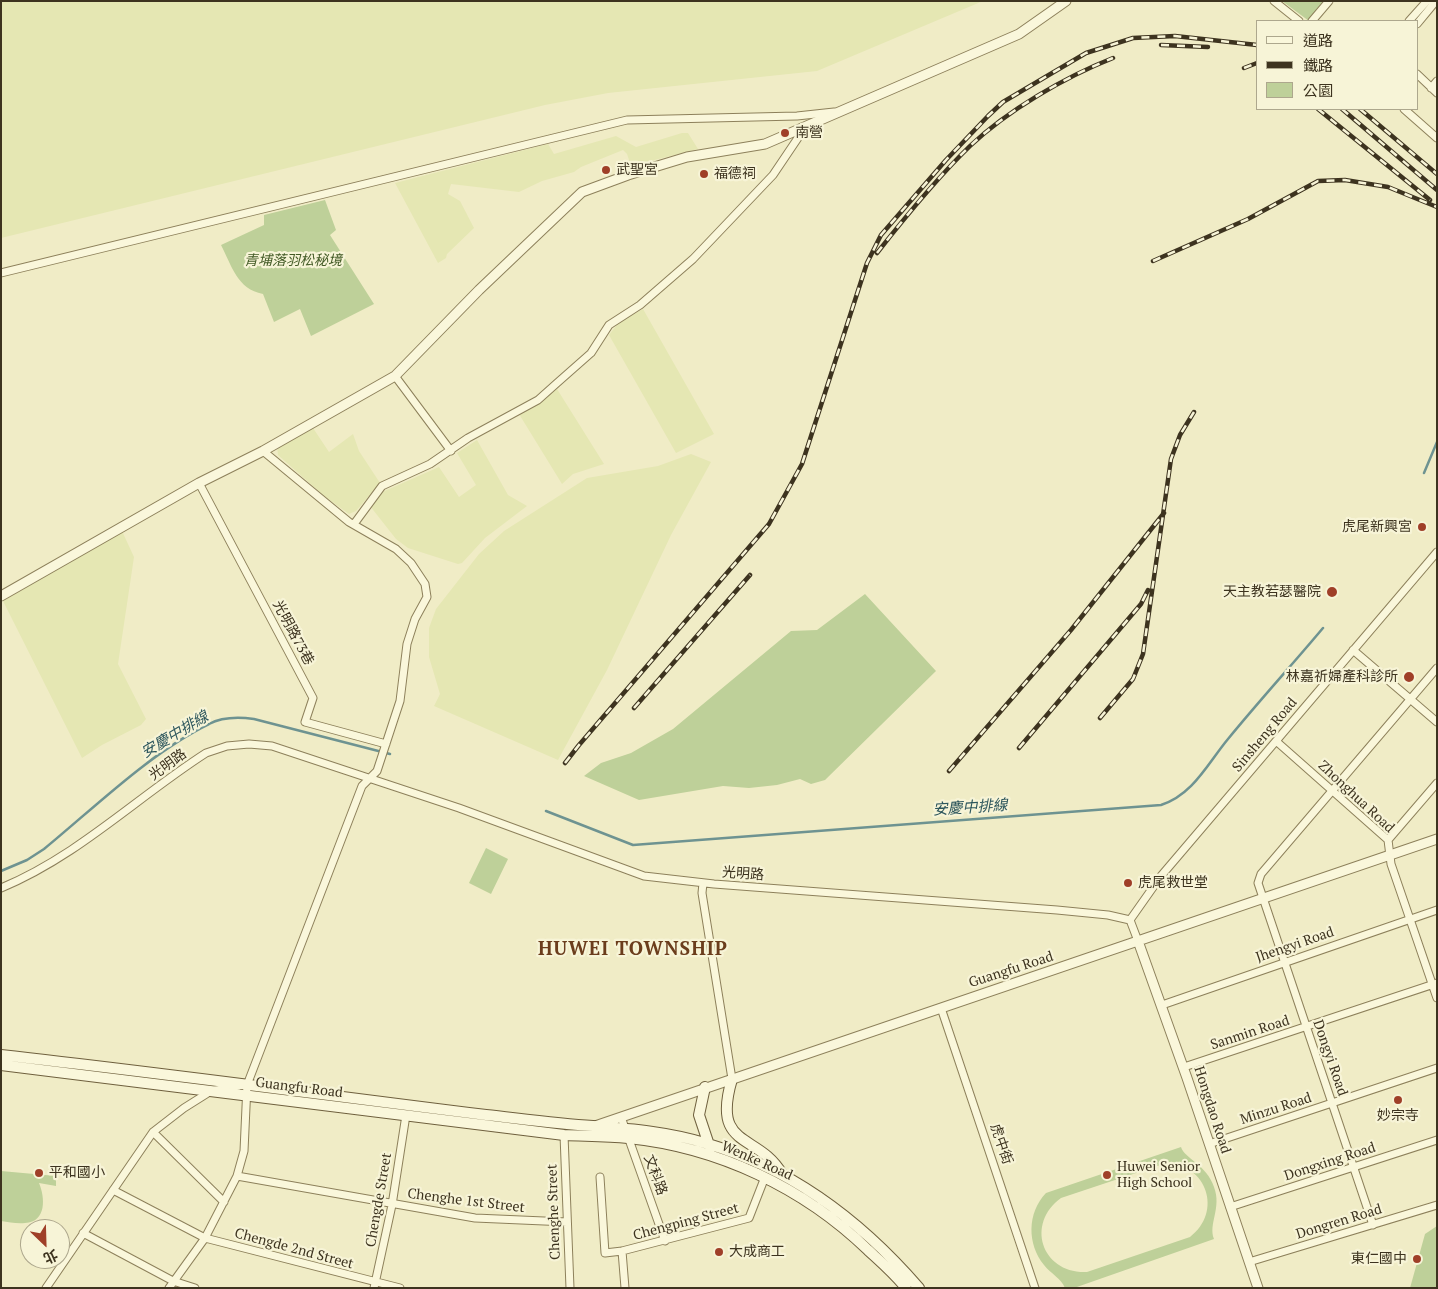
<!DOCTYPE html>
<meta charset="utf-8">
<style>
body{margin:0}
#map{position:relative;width:1438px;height:1289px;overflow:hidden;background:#f0ecc6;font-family:"PT Serif","Noto Sans TC",serif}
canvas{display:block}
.frame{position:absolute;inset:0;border:2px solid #3d331f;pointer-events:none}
.legend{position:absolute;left:1256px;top:20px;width:162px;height:90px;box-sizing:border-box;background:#f7f4d7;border:1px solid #ada78d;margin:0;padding:6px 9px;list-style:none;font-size:15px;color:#3d331f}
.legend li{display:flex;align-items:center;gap:10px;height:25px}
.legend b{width:25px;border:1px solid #ada78d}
.north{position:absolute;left:20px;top:1219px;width:50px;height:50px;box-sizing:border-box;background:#f7f4d7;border:1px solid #ada78d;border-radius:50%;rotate:156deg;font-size:14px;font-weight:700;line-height:20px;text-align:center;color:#3d331f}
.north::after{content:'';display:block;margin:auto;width:18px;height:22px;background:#9f3f28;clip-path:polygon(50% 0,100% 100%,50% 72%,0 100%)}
</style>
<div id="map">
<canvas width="1438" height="1289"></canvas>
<div class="frame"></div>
<ul class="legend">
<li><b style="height:6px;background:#faf7db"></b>道路</li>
<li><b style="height:6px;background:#3d331f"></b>鐵路</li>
<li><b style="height:14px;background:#bed099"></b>公園</li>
</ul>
<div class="north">北</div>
</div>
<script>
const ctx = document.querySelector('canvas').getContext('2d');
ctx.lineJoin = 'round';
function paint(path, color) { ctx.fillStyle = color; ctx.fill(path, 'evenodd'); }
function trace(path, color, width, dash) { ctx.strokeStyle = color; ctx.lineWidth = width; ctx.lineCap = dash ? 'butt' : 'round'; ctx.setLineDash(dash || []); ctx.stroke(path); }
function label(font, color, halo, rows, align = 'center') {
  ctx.font = font + ' "PT Serif","Noto Sans TC",serif'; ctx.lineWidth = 4.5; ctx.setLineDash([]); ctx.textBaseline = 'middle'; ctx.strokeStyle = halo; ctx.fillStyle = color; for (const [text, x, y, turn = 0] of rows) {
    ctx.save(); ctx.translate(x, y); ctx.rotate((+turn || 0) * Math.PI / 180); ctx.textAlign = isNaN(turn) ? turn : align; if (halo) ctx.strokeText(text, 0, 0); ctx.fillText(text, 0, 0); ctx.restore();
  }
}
const farmland = new Path2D(`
 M 1,1 L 983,1 L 817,71 L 608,93 L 545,105 L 1,238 Z
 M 682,133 L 688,133 L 698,149 L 631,166 L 627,154 L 623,150 L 581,167 L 574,172 L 542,181 L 519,192 L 451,184 L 448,194 L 460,201 L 474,228 L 447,254 L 446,258 L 438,263 L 395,183 L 548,144 L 554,154 L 616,136 L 636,147 Z
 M 643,309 L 714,434 L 676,453 L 609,335 L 619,322 Z
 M 557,389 L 604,464 L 573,474 L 562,484 L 519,414 L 539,404 Z
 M 313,428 L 329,452 L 353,434 L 359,451 L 380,483 L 356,511 L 349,514 L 324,496 L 278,455 L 277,446 Z
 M 477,440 L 508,495 L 527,506 L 485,538 L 462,563 L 458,564 L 408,548 L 396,539 L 370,506 L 380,493 L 439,467 L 459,497 L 476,485 L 457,453 Z
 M 691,454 L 711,462 L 671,535 L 607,670 L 558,760 L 434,706 L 440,694 L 429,657 L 429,628 L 436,609 L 479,554 L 504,531 L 587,478 L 658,466 Z
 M 122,531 L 134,557 L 118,664 L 146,719 L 141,725 L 102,745 L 82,758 L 3,601 Z`);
const green = new Path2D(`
 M 1282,1 L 1325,1 L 1309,21 Z
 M 325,200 L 336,230 L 330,235 L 374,304 L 311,336 L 300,309 L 274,322 L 263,294 C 237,289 232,266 221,245 L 264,225 L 264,215 Z
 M 865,594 L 936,671 L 825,780 L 811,784 L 800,779 L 777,785 L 749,788 L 723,786 L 639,800 L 584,776 L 601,763 L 631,753 L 673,729 L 791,631 L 817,630 Z
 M 486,848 L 508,859 L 491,894 L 469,883 Z
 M 1181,1147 C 1184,1158 1207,1165 1214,1187 C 1222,1208 1208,1224 1214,1239 L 1074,1288 L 1065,1288 C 1061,1278 1051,1274 1044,1265 C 1027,1244 1027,1213 1046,1193 ZM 1166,1163 C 1207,1164 1223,1212 1190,1237 L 1087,1272 C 1042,1274 1025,1224 1061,1198 Z
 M 1,1171 L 56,1176 L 56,1186 L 39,1183 C 45,1197 47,1222 25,1223 C 17,1224 9,1222 1,1221 Z
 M 1437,1226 L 1437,1288 L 1410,1288 L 1425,1234 Z`);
const stream = new Path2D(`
 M 1424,473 L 1437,442
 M 546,811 L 633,845 L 1161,805 C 1193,795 1208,763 1228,739 C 1259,701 1292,665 1323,628
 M 1,871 L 27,860 L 44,849 C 94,808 151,752 209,724 C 222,717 239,717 254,719 L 390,754`);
const minor = new Path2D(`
 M 1274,1 L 1299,21
 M 1312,21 L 1329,1
 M 1409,21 L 1427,1
 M 1417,24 L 1436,1
 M 1417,74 L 1437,93
 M 1431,88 L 1437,81
 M 1404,109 L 1437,138
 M 1,273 L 627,120 L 797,116 L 834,112
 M 395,376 L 451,451
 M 199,483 L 313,698 L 305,722 L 386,744
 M 354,524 L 382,486 L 430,464 L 468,438 L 538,400 L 557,383 L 591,353 L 609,325 L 640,305 L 693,259 L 773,175 L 804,129
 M 1353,650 L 1437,722
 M 1276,741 L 1388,840 L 1391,864 L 1437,998
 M 1388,840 L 1437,783
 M 703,883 L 702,893 L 732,1079
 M 1,888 C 78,856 136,798 206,753 L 227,746 L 249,744 L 272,746 L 459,808 L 644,876 L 714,884 L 1057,910 L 1108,915 L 1130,920
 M 1138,941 L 1130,920 L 1161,876 L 1437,552
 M 1162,1005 L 1437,910
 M 941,1008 L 1035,1288
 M 1184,1067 L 1437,983
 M 621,1117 L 665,1241
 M 153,1132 L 224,1202
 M 564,1135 L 570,1288
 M 1209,1144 L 1437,1068
 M 237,1176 L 475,1218 L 567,1222
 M 600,1177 L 605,1253 L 622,1251 L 749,1218 L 765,1177
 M 113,1190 L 205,1238 L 400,1288
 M 1230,1207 L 1437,1140
 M 1373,1225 L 1258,883 L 1261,874 L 1437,668
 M 83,1233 L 173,1281 L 195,1288
 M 622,1251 L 625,1288
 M 1249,1262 L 1437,1205
 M 46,1288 L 153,1132 L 184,1108 L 211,1091 L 239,1086
 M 169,1288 L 205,1238 L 237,1176 L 244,1151 L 247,1085 L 362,786 L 377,771 L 400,701 L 407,644 L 415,619 L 427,597 L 425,584 L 411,563 L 396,549 L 349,522 L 263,451
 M 374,1288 L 392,1205 L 406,1115`);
const tertiary = new Path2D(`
 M 1,596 L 199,483 L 263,451 L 395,376 L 479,290 L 582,192 L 628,175 L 687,157 L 765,144 L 1019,34 L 1066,1
 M 1138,941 L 1187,1078 L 1258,1288
 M 595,1126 L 1437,839`);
const secondary = new Path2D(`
 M 1,1055 C 163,1073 324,1095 486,1115 C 522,1119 557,1124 593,1126 C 632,1129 670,1132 708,1144 C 793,1169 862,1222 919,1288
 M 1,1065 L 564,1135 C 585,1136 607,1136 628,1138 C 718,1147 804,1188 868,1250 C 881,1262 895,1274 906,1288
 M 732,1079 C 711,1150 758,1132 782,1174
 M 705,1087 L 699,1115 L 710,1148`);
const rail = new Path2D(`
 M 1161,45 L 1208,47
 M 1244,68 L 1257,63
 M 1318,109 L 1430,200
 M 1342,109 L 1437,190
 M 1360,109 L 1437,174
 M 877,253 C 906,216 937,178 970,146 C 1008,110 1065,77 1113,58
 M 1153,261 L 1248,219 L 1318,181 L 1345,180 L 1388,187 L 1437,207
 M 634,708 L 750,575
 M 1100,718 L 1133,679 L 1143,654 L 1171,459 L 1180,435 L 1194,412
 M 1019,748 L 1141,604 L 1148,590
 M 565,763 L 579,745 L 769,524 L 802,464 L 867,263 L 881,235 L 946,160 L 988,116 L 1003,102 L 1086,53 L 1133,38 L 1175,36 L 1257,45
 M 949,771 L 1071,630 L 1164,513`);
const markers = [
 [785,133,5,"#9f3f28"],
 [606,170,5,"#9f3f28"],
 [704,174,5,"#9f3f28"],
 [1422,527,5,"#9f3f28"],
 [1332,592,6,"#9f3f28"],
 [1409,677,6,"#9f3f28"],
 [1128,883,5,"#9f3f28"],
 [1398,1100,5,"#9f3f28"],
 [39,1173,5,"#9f3f28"],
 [1107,1175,5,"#9f3f28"],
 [719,1252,5,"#9f3f28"],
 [1417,1259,5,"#9f3f28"]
];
const poiNames = [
 ["南營",795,133],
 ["武聖宮",616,170],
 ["福德祠",714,174],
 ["虎尾新興宮",1412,527,"right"],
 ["天主教若瑟醫院",1321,592,"right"],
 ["林嘉祈婦產科診所",1398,677,"right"],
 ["虎尾救世堂",1138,883],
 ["妙宗寺",1398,1116,"center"],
 ["Huwei Senior",1117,1167],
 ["High School",1117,1183],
 ["平和國小",49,1173],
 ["大成商工",729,1252],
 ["東仁國中",1407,1259,"right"]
];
const parkNames = [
 ["青埔落羽松秘境",293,261]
];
const streetNames = [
 ["光明路73巷",293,633,62],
 ["Sinsheng Road",1265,735,-50],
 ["光明路",168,765,-36],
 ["Zhonghua Road",1356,797,43],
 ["光明路",743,874,4],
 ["Jhengyi Road",1295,945,-19],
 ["Guangfu Road",1011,970,-18],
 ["Sanmin Road",1250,1033,-18],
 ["Dongyi Road",1330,1058,71],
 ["Guangfu Road",299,1088,7],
 ["Minzu Road",1276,1109,-18],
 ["Hongdao Road",1212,1110,72],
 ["虎中街",1001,1144,71],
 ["Wenke Road",757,1161,24],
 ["Dongxing Road",1330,1162,-18],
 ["文科路",655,1175,70],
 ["Chengde Street",379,1200,-80],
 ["Chenghe 1st Street",466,1201,7],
 ["Chenghe Street",554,1212,-92],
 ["Chengping Street",686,1222,-15],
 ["Dongren Road",1339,1222,-17],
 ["Chengde 2nd Street",294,1249,15]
];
const waterNames = [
 ["安慶中排線",175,735,-31],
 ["安慶中排線",970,808,-4]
];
const districtNames = [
 ["HUWEI TOWNSHIP",633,950]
];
paint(farmland, '#e5e7b3');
paint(green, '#bed099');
trace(stream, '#6e9391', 2.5);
trace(minor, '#8d805b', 9);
trace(tertiary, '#8d805b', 11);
trace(secondary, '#6f603e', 12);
trace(minor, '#faf7db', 7);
trace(tertiary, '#faf7db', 9);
trace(secondary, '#faf7db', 10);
trace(rail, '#3d331f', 4.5);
trace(rail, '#f7f4d7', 2.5, [8]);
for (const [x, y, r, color] of markers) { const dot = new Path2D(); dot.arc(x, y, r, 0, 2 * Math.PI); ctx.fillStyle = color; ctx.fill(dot); trace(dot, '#f7f4d7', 2); }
label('14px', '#3d331f', '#f7f4d7', poiNames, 'left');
label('italic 14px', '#425a25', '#f7f4d7', parkNames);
label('14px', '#3d331f', '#f7f4d7', streetNames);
label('italic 15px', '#2e575d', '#f7f4d7', waterNames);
ctx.letterSpacing = '1px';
label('bold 19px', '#6b3d1c', '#f7f4d7', districtNames);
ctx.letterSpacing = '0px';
</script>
